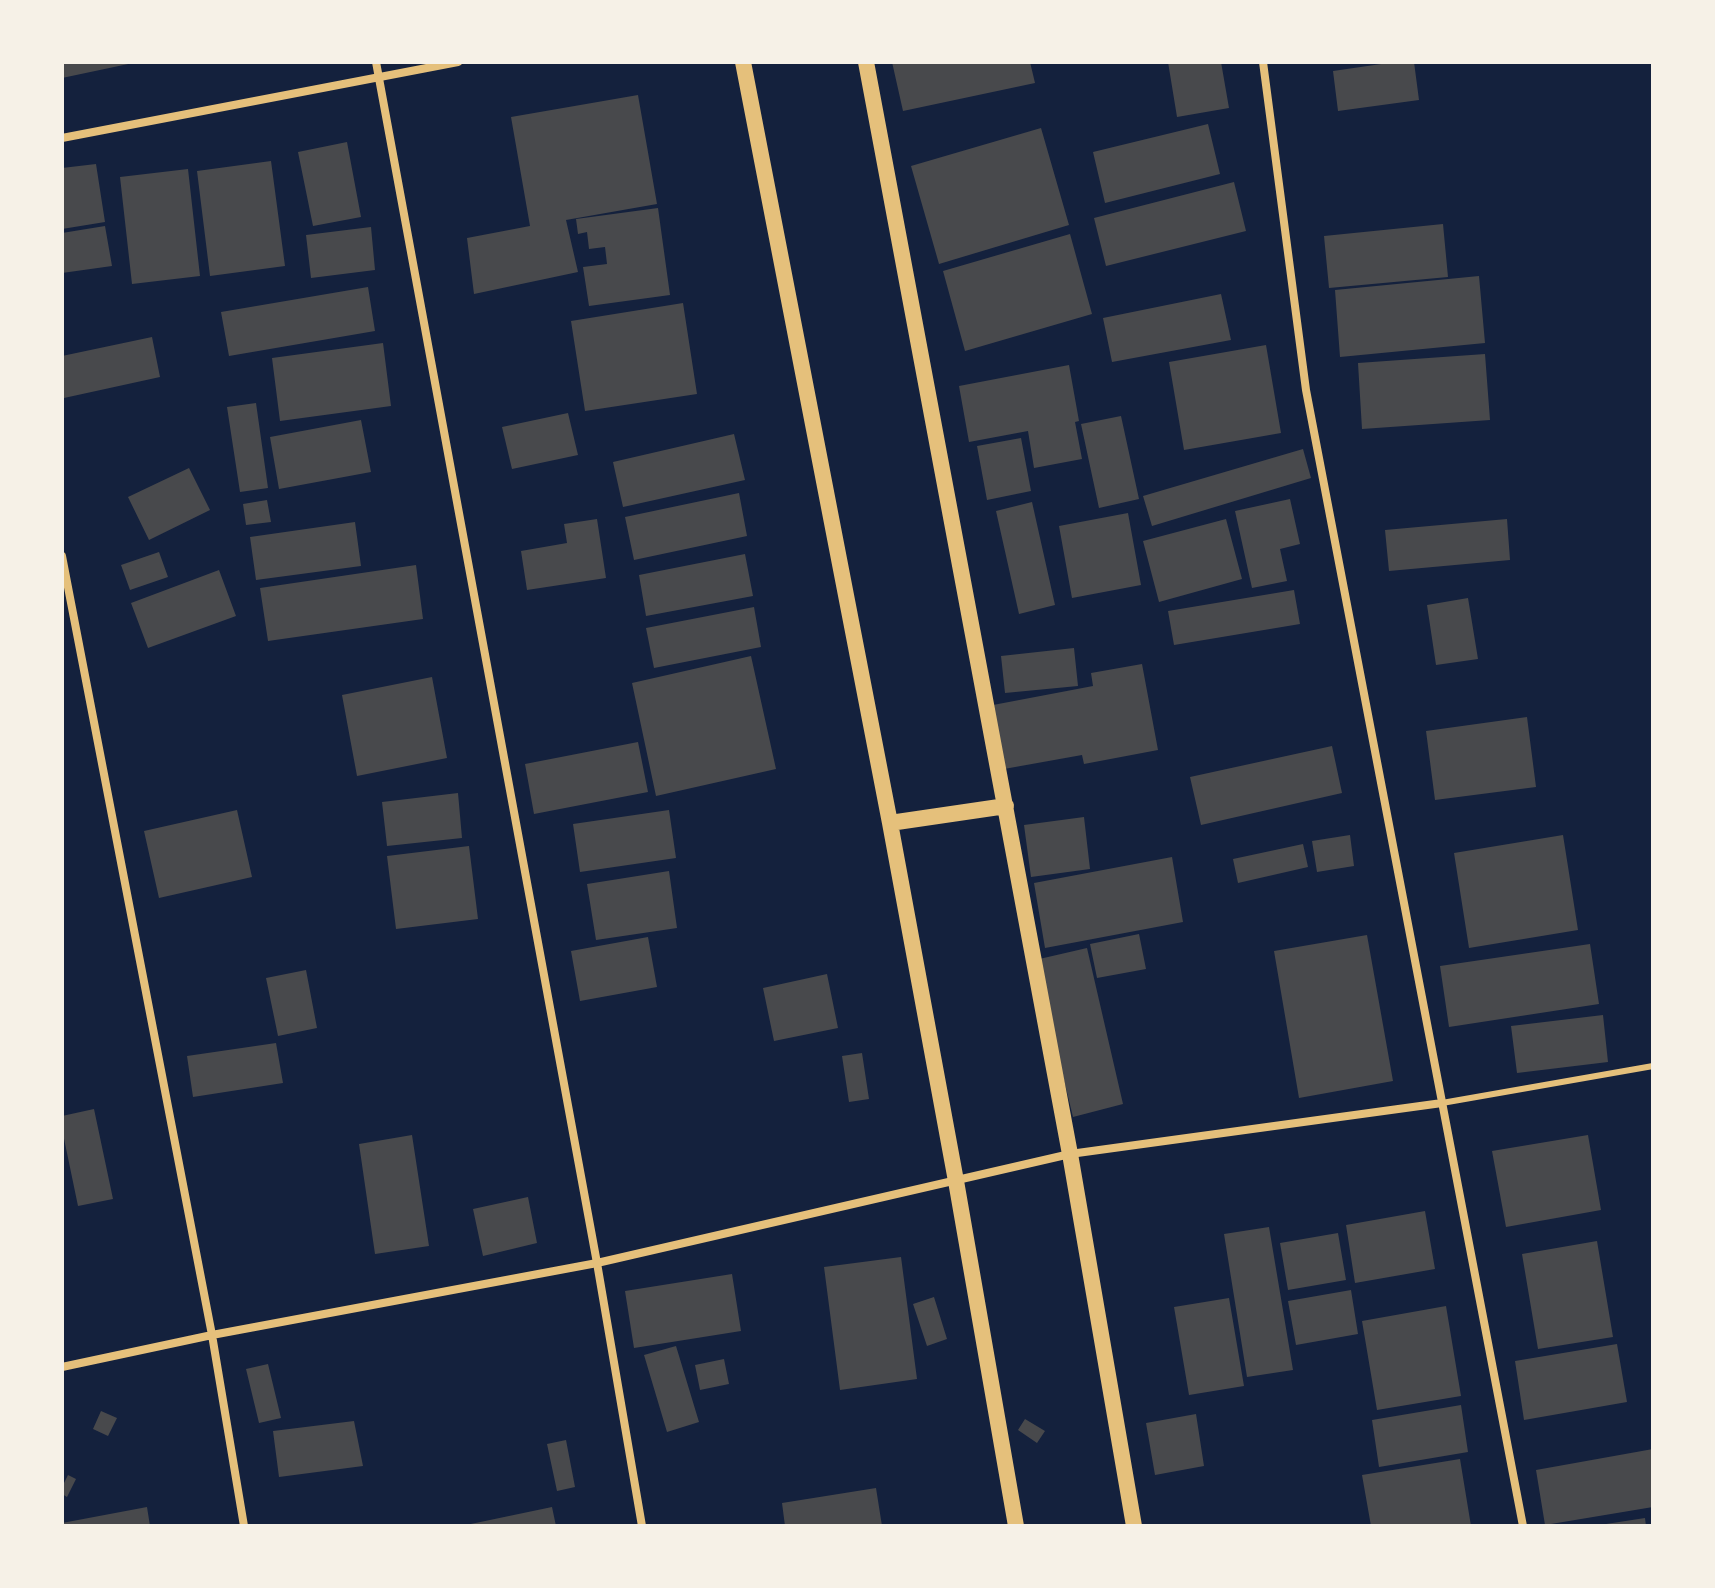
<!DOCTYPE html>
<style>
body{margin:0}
#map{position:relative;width:1715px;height:1588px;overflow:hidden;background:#14213d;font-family:"Varela Round",sans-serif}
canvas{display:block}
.frame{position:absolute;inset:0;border:64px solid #f6f1e7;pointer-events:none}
</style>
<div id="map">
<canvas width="1715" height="1588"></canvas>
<div class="frame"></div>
</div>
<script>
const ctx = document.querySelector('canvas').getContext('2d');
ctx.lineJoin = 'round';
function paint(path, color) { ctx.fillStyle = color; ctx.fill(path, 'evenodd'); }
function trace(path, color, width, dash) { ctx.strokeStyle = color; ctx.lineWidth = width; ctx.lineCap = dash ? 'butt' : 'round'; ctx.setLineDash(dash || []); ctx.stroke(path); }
const building = new Path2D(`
 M 62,62 L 133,62 L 133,63 L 62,78 Z
 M 892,62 L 1030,62 L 1035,83 L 903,111 Z
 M 1168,62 L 1221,62 L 1229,108 L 1177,117 Z
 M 1395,62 L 1414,62 L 1419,100 L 1338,111 L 1333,71 Z
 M 638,95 L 657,204 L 566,220 L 578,272 L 474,294 L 467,238 L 530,226 L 511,117 Z
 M 1208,124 L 1220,174 L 1105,203 L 1093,152 Z
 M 1041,128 L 1069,225 L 939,264 L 911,166 Z
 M 347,142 L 361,217 L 313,226 L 298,152 Z
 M 271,161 L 285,266 L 210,276 L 197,171 Z
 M 96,164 L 105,222 L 62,229 L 62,168 Z
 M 188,169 L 200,276 L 132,284 L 120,177 Z
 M 1234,182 L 1246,231 L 1106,266 L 1094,218 Z
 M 658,208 L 670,295 L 589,306 L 583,267 L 607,264 L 605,247 L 589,249 L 587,232 L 578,234 L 576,219 Z
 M 1443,224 L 1448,277 L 1329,288 L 1324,236 Z
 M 105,226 L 112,266 L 62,273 L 62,233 Z
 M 371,227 L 375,270 L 311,278 L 306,235 Z
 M 1070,234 L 1092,314 L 965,351 L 943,271 Z
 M 1479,276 L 1485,343 L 1340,357 L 1335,290 Z
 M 368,287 L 375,331 L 229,356 L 221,312 Z
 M 1221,294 L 1231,340 L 1112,362 L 1103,318 Z
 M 683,303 L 697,394 L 585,411 L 571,321 Z
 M 152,337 L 160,377 L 64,398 L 62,390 L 62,356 Z
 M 383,343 L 391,406 L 280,421 L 272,358 Z
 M 1266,345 L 1281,433 L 1184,450 L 1169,362 Z
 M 1485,354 L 1490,420 L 1362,429 L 1358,363 Z
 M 1069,365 L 1079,421 L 1075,422 L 1082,459 L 1034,468 L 1028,431 L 969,442 L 959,386 Z
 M 256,403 L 268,488 L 240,492 L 227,407 Z
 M 568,413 L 578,455 L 512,469 L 502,427 Z
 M 1121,416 L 1139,499 L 1099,508 L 1081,424 Z
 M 361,420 L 371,472 L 279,489 L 270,437 Z
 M 734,434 L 745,480 L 623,507 L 613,462 Z
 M 1021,438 L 1031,491 L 987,500 L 977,446 Z
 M 1303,449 L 1311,478 L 1152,526 L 1143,496 Z
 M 189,468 L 210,510 L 149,540 L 128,497 Z
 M 739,493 L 747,536 L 634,560 L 625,517 Z
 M 1290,499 L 1300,544 L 1280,549 L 1287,581 L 1252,588 L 1235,511 Z
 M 267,500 L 271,522 L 246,525 L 243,504 Z
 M 1032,502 L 1055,605 L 1019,614 L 996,511 Z
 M 1128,513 L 1141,585 L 1072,598 L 1059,526 Z
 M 597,519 L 606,578 L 527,590 L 521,551 L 567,543 L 564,524 Z
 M 1226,519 L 1242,579 L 1159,602 L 1143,541 Z
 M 1507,519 L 1510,560 L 1389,571 L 1385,530 Z
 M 355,522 L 361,566 L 256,580 L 250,537 Z
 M 159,552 L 168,577 L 130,590 L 121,565 Z
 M 745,554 L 753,596 L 646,616 L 639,575 Z
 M 416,565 L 423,619 L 268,641 L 260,588 Z
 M 219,570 L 236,616 L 148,648 L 131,603 Z
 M 1294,590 L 1300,624 L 1174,645 L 1168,611 Z
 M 1468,598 L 1478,659 L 1436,665 L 1427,605 Z
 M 754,607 L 761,647 L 654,668 L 646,628 Z
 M 1074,648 L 1078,686 L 1005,693 L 1001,656 Z
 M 751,656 L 776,769 L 656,796 L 632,683 Z
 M 1142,664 L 1158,750 L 1084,764 L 1082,755 L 1004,769 L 993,705 L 1093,686 L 1091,673 Z
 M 432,677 L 447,758 L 357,776 L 342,695 Z
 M 1527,717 L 1536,787 L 1435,800 L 1426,731 Z
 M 638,742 L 648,792 L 534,814 L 525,764 Z
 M 1332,746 L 1342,793 L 1201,825 L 1190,777 Z
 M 458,793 L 462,838 L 387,846 L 382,802 Z
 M 237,810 L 252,877 L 159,898 L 144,831 Z
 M 669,810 L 676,858 L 580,872 L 573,824 Z
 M 1084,817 L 1090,869 L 1031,877 L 1024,825 Z
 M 1350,835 L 1354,866 L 1317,872 L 1312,841 Z
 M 1563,835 L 1578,930 L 1469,948 L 1454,853 Z
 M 1303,844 L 1308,867 L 1238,883 L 1233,859 Z
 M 469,846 L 478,919 L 396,929 L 387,856 Z
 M 1172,857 L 1183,922 L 1045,948 L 1034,883 Z
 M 669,871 L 677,928 L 596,940 L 587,884 Z
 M 1139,934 L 1146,969 L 1097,978 L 1090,944 Z
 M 1367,935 L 1393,1081 L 1299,1098 L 1274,951 Z
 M 648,937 L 657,987 L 580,1001 L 571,951 Z
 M 1590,944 L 1599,1004 L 1449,1027 L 1440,966 Z
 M 1087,948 L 1123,1104 L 1073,1117 L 1035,960 Z
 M 306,970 L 317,1028 L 278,1036 L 266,978 Z
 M 827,974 L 838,1028 L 774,1041 L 763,988 Z
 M 1603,1015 L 1608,1062 L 1517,1073 L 1511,1026 Z
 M 276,1043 L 283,1083 L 193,1097 L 187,1056 Z
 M 862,1053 L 869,1099 L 849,1102 L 842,1056 Z
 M 94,1109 L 113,1199 L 78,1206 L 62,1129 L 62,1116 Z
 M 412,1135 L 429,1246 L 375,1254 L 359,1144 Z
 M 1588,1135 L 1601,1210 L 1506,1227 L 1492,1151 Z
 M 528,1197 L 537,1243 L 483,1256 L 473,1209 Z
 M 1425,1211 L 1435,1269 L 1355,1283 L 1346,1225 Z
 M 1269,1227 L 1293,1370 L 1247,1377 L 1224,1234 Z
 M 1338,1233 L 1346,1280 L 1288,1290 L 1280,1243 Z
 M 1597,1241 L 1613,1337 L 1538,1349 L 1522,1254 Z
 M 901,1257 L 917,1379 L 840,1390 L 824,1267 Z
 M 732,1274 L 741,1331 L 634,1348 L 625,1291 Z
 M 1351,1290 L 1358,1334 L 1296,1345 L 1288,1301 Z
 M 934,1297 L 947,1339 L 927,1346 L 913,1304 Z
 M 1229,1298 L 1244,1386 L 1189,1395 L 1174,1307 Z
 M 1446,1306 L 1461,1396 L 1377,1410 L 1362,1321 Z
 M 1617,1344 L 1627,1402 L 1524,1420 L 1515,1361 Z
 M 676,1346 L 699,1422 L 667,1432 L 644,1355 Z
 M 724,1359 L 729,1384 L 700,1390 L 695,1365 Z
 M 268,1364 L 281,1418 L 259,1423 L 246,1369 Z
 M 1461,1405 L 1468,1452 L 1379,1467 L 1372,1420 Z
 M 101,1411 L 117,1418 L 108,1436 L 93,1429 Z
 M 1196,1414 L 1204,1466 L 1155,1475 L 1146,1423 Z
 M 1025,1419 L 1045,1431 L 1037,1443 L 1018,1430 Z
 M 354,1421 L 363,1466 L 279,1477 L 273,1431 Z
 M 566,1440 L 575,1487 L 557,1491 L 547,1444 Z
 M 1653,1449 L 1653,1507 L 1545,1525 L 1536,1470 Z
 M 1460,1459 L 1471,1526 L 1371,1526 L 1362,1475 Z
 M 68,1475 L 76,1479 L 67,1497 L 62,1494 L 62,1487 Z
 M 876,1488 L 882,1526 L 785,1526 L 782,1503 Z
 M 147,1507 L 150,1526 L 62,1526 L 62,1523 Z
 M 552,1507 L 556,1526 L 466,1526 L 466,1525 Z
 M 1645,1518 L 1646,1526 L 1606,1526 L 1606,1524 Z`);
const service = new Path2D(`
 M 1442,1103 L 1653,1066`);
const minor = new Path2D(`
 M 376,62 L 597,1263 L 642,1526
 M 1263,62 L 1306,390 L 1523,1526
 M 62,138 L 458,62
 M 62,556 L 212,1335 L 244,1526
 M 62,1367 L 212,1335 L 597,1263 L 1070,1154 L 1442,1103`);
const secondary = new Path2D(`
 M 743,62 L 890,823 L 956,1181 L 1016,1526
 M 866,62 L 1070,1154 L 1134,1526
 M 890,823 L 1006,806`);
paint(building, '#48494c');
trace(service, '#e5c07b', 6);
trace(minor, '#e5c07b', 8);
trace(secondary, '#e5c07b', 16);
</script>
